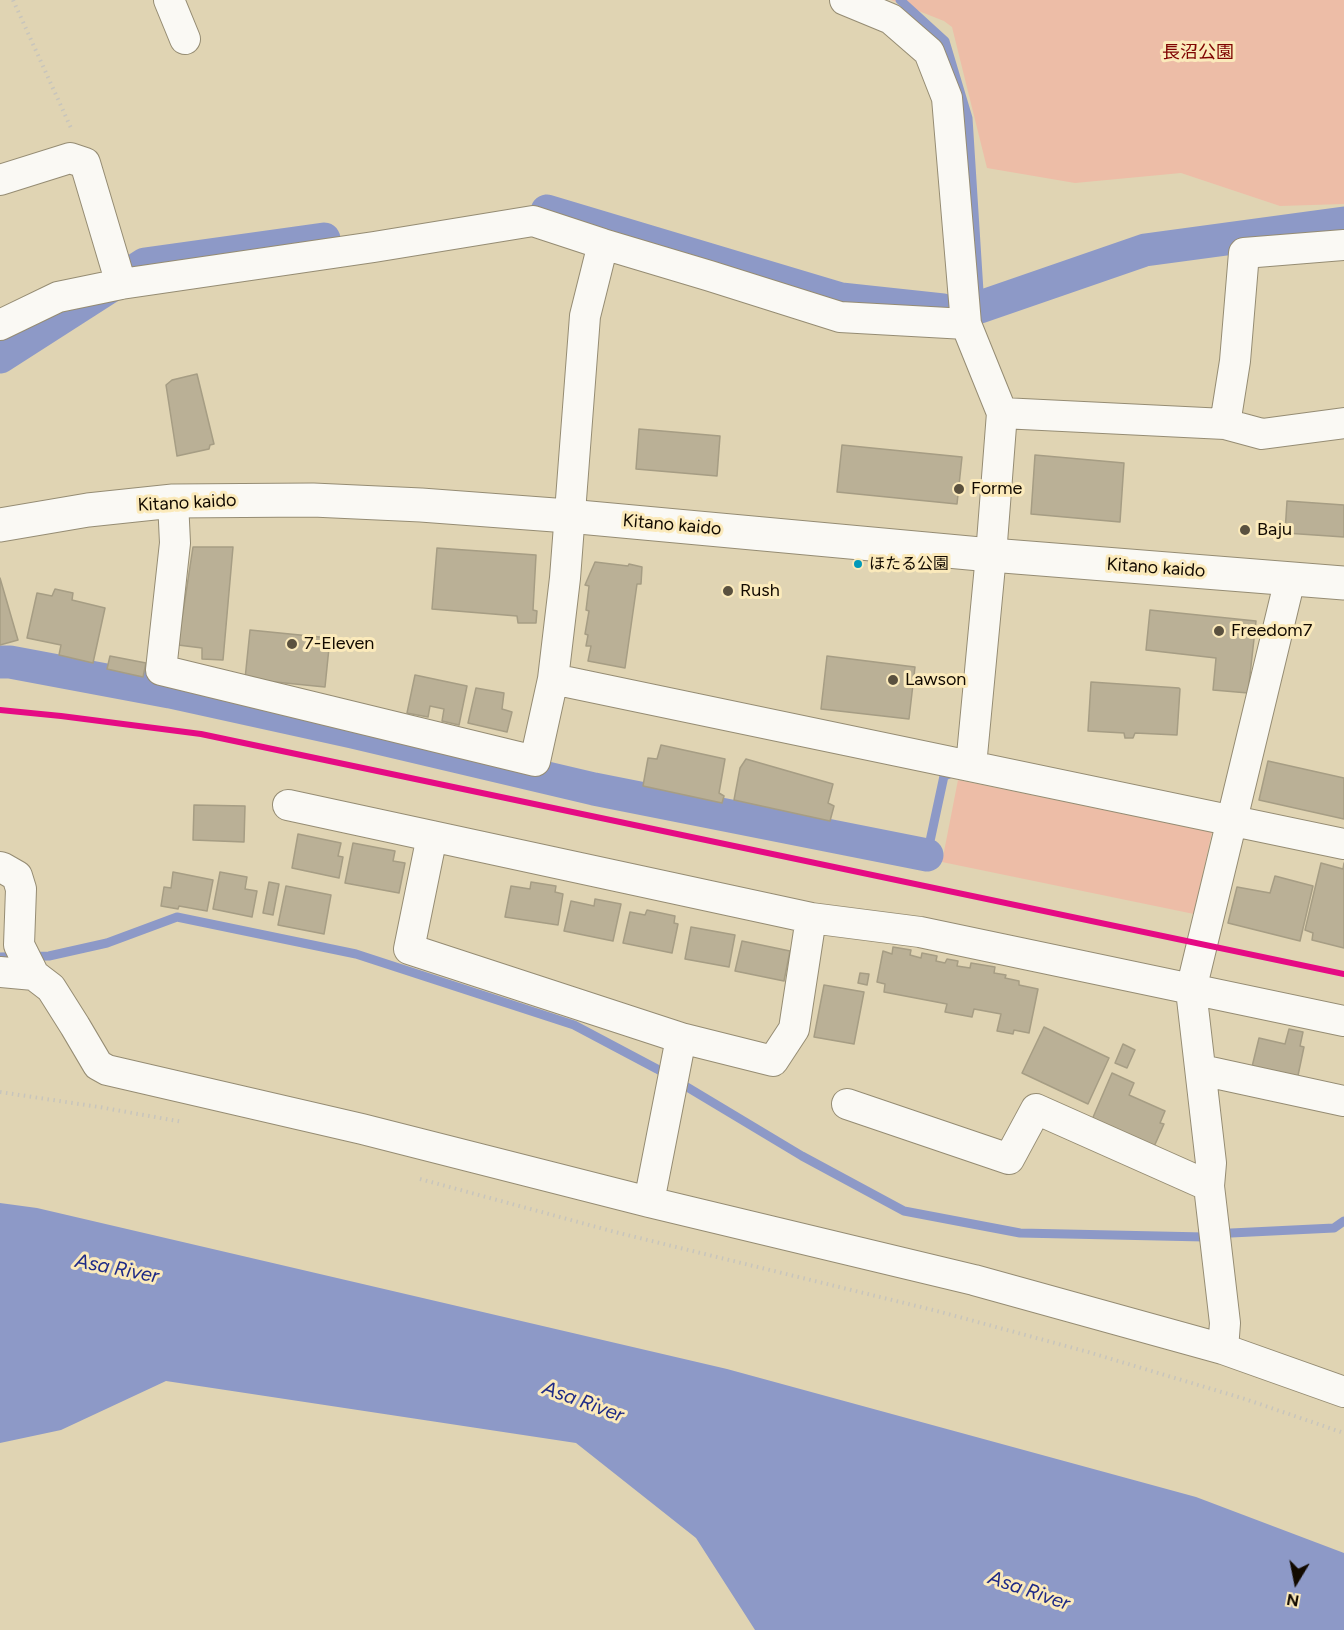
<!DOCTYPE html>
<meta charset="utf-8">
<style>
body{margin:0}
#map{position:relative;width:1344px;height:1630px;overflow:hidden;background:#e0d4b3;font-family:Figtree,sans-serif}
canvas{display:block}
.north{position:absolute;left:1266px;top:1552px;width:60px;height:60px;-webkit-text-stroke:4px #fbeabb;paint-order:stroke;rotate:190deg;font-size:16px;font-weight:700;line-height:24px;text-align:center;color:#120a00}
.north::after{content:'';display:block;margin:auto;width:21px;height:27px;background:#120a00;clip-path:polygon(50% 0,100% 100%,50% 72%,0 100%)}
</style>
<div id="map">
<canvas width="1344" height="1630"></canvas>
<div class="north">N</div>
</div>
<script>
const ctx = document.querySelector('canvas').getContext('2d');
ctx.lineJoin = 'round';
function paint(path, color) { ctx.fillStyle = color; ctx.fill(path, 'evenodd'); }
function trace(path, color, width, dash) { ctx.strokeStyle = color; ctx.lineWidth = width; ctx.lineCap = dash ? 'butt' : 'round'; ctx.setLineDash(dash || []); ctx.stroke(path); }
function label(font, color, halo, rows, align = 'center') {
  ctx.font = font + ' Figtree,"Noto Sans JP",sans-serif'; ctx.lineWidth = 6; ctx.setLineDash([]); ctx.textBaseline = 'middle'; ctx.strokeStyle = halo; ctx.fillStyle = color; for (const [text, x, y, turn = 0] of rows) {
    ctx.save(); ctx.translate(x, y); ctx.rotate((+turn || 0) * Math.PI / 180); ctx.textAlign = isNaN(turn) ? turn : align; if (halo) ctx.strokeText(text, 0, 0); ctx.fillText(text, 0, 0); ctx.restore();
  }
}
const green = new Path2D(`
 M 891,0 L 1344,0 L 1344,204 L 1280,206 L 1181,173 L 1075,183 L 987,168 L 952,27 L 944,21 Z
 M 958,780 L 1212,832 L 1194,914 L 942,862 Z`);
const water = new Path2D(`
 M 0,1203 L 37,1208 L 727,1369 L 1196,1497 L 1344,1553 L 1344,1630 L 755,1630 L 696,1538 L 576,1443 L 166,1381 L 61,1430 L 0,1443 Z`);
const stream = new Path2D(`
 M 900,0 L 945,41 L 968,118 L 980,307
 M 927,855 L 944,776 L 955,772
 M 0,957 L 49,956 L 107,943 L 177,917 L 356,954 L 574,1025 L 657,1069 L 802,1156 L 904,1211 L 1020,1233 L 1205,1237 L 1231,1233 L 1334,1228 L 1344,1221`);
const canal = new Path2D(`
 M 547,211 L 841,299 L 943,310
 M 980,307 L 1145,250 L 1344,223
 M 0,357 L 145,264 L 324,239
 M 0,662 L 10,662 L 170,692 L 352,732 L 594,789 L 927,855`);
const building = new Path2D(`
 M 197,374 L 214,444 L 210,445 L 209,449 L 177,456 L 166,385 L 172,380 Z
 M 639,429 L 720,436 L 717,476 L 636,469 Z
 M 842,445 L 962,457 L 957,504 L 837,492 Z
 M 1035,455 L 1124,463 L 1120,522 L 1031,514 Z
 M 1287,501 L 1344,505 L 1344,537 L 1285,533 Z
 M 193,547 L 233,547 L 223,660 L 202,659 L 202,648 L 178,645 Z
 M 437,548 L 536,555 L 533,610 L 537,611 L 536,623 L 518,623 L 517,616 L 432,609 Z
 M 595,562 L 628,566 L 629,564 L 642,567 L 641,584 L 637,584 L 625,668 L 588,661 L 591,646 L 586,646 L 588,635 L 585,634 L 589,611 L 586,610 L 589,586 L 585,585 Z
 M 0,578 L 18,640 L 0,645 Z
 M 55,589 L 73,593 L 72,600 L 105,608 L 93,663 L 59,655 L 61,645 L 27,638 L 37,593 L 52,596 Z
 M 1150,610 L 1256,621 L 1248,693 L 1213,690 L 1216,658 L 1146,650 Z
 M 250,630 L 330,638 L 325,687 L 245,679 Z
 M 110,656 L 146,663 L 143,677 L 107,669 Z
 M 827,656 L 915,667 L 909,719 L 821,709 Z
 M 415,675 L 467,686 L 459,725 L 442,721 L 444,709 L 430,706 L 428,717 L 407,713 Z
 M 1091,682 L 1179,688 L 1180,689 L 1177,735 L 1135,733 L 1133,738 L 1125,738 L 1124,733 L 1088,731 Z
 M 476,688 L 504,693 L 502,709 L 512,712 L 507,732 L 468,723 Z
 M 661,745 L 725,759 L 719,793 L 724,796 L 722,803 L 643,786 L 648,758 L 657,759 Z
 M 746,759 L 833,784 L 828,803 L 834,806 L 830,821 L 734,800 L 740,768 Z
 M 1268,761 L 1344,778 L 1344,819 L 1259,800 Z
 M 194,805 L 245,806 L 244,842 L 193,840 Z
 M 298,834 L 341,843 L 338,856 L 343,857 L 339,878 L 292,868 Z
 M 353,843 L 395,851 L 393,861 L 405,863 L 399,893 L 345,883 Z
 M 1321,863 L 1343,869 L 1344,863 L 1344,948 L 1312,940 L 1313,933 L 1305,930 Z
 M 173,872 L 213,880 L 207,911 L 179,906 L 178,909 L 161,906 L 164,887 L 171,888 Z
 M 220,872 L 247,877 L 245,889 L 257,891 L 252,917 L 213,909 Z
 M 1275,876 L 1313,886 L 1300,941 L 1228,923 L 1237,887 L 1270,893 Z
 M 269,882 L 279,884 L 273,915 L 263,913 Z
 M 531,882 L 556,886 L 555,892 L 563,894 L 558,925 L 505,917 L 511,886 L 530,889 Z
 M 286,886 L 331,895 L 324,934 L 278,925 Z
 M 595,899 L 621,904 L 613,941 L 564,931 L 571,901 L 594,906 Z
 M 647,910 L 675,916 L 674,923 L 678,924 L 672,953 L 623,943 L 630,912 L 645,915 Z
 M 691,927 L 735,935 L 729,967 L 685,959 Z
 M 742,941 L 790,951 L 784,981 L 735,971 Z
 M 893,947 L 911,950 L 910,955 L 921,958 L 922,953 L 937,956 L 936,961 L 945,963 L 947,959 L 958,961 L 957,966 L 970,968 L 971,963 L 995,967 L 994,973 L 1006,975 L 1005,978 L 1019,981 L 1019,985 L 1038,989 L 1029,1033 L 1014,1030 L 1013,1034 L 997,1031 L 1001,1014 L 974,1009 L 972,1017 L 945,1012 L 947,1004 L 884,992 L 885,984 L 877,982 L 883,951 L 892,954 Z
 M 860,973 L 869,974 L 867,985 L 858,983 Z
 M 824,985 L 864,992 L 854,1044 L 814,1037 Z
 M 1044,1027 L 1109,1058 L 1088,1104 L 1022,1073 Z
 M 1289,1029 L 1303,1032 L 1300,1046 L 1304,1047 L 1296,1085 L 1250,1075 L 1259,1038 L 1285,1044 Z
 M 1123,1044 L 1135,1050 L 1127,1068 L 1115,1063 Z
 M 1112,1073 L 1134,1083 L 1129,1095 L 1165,1111 L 1160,1123 L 1164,1124 L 1153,1149 L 1091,1122 Z`);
const path = new Path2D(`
 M 13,0 L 71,128
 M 0,1092 L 99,1107 L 183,1122
 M 420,1179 L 615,1232 L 937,1311 L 1088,1352 L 1245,1399 L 1344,1433`);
const minor = new Path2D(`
 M 169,0 L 185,39
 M 845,0 L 891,19 L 929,52 L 947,98 L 966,324 L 1002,413 L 991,555 L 971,766
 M 0,180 L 70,158 L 85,163 L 121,284
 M 0,325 L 58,297 L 121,284 L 374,247 L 533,221 L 603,244 L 710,276 L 840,317 L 966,324
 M 1002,413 L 1225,424 L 1262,434 L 1344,423
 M 1225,424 L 1235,361 L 1244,253 L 1344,245
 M 173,501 L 175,543 L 161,670 L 535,761 L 553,679 L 565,578 L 585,316 L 603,244
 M 553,679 L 1344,844
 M 288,805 L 811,918 L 920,932 L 1344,1021
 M 432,836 L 409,949 L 681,1038
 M 0,867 L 3,868 L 17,876 L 21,889 L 19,945 L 34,975 L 51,988 L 75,1026 L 98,1065 L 107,1070 L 362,1129 L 649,1202 L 974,1280 L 1223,1349 L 1344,1392
 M 0,972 L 34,975
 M 1201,1070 L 1344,1101
 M 847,1104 L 1009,1159 L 1036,1109 L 1209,1186
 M 649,1202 L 681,1038 L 773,1061 L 794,1029 L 811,918
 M 1223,1349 L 1225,1323 L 1209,1186 L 1211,1163 L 1191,990 L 1290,579`);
const secondary = new Path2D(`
 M 0,525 L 88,510 L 173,501 L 313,500 L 421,505 L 568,516 L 991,555 L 1344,583`);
const rail1 = new Path2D(`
 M 0,710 L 61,716 L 201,734 L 1344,974`);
const markers = [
 [959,489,6,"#5a513f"],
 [1245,530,6,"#5a513f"],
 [858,564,5,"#0299b9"],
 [728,591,6,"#5a513f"],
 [1219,631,6,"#5a513f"],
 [292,644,6,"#5a513f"],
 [893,680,6,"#5a513f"]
];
const busNames = [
 ["ほたる公園",869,564]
];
const parkNames = [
 ["長沼公園",1198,53]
];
const poiNames = [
 ["Forme",971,489],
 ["Baju",1257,530],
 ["Rush",740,591],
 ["Freedom7",1231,631],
 ["7-Eleven",304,644],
 ["Lawson",905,680]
];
const streetNames = [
 ["Kitano kaido",187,503,-3],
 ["Kitano kaido",672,525,5],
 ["Kitano kaido",1156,568,4]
];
const waterNames = [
 ["Asa River",117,1269,11],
 ["Asa River",583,1402,20],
 ["Asa River",1029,1591,19]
];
paint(green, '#edbda7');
paint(water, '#8d99c7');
trace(stream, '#8d99c7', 9);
trace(canal, '#8d99c7', 33);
paint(building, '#bab096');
trace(building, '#a69d84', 1.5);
trace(minor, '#958c73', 32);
trace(secondary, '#958c73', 35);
trace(path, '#c8c5bc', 4, [1.5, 4.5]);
trace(minor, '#faf9f4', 30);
trace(secondary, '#faf9f4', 33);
trace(rail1, '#e50b84', 6);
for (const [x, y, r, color] of markers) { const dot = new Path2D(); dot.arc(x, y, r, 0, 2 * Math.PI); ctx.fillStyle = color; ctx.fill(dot); trace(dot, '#fbeabb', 2); }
label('16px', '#120a00', '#fbeabb', busNames, 'left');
label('18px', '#7f0300', '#fbeabb', parkNames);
label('18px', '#120a00', '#fbeabb', poiNames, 'left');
label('18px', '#120a00', '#fbeabb', streetNames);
label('italic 20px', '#1e2a86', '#fbeabb', waterNames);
</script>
